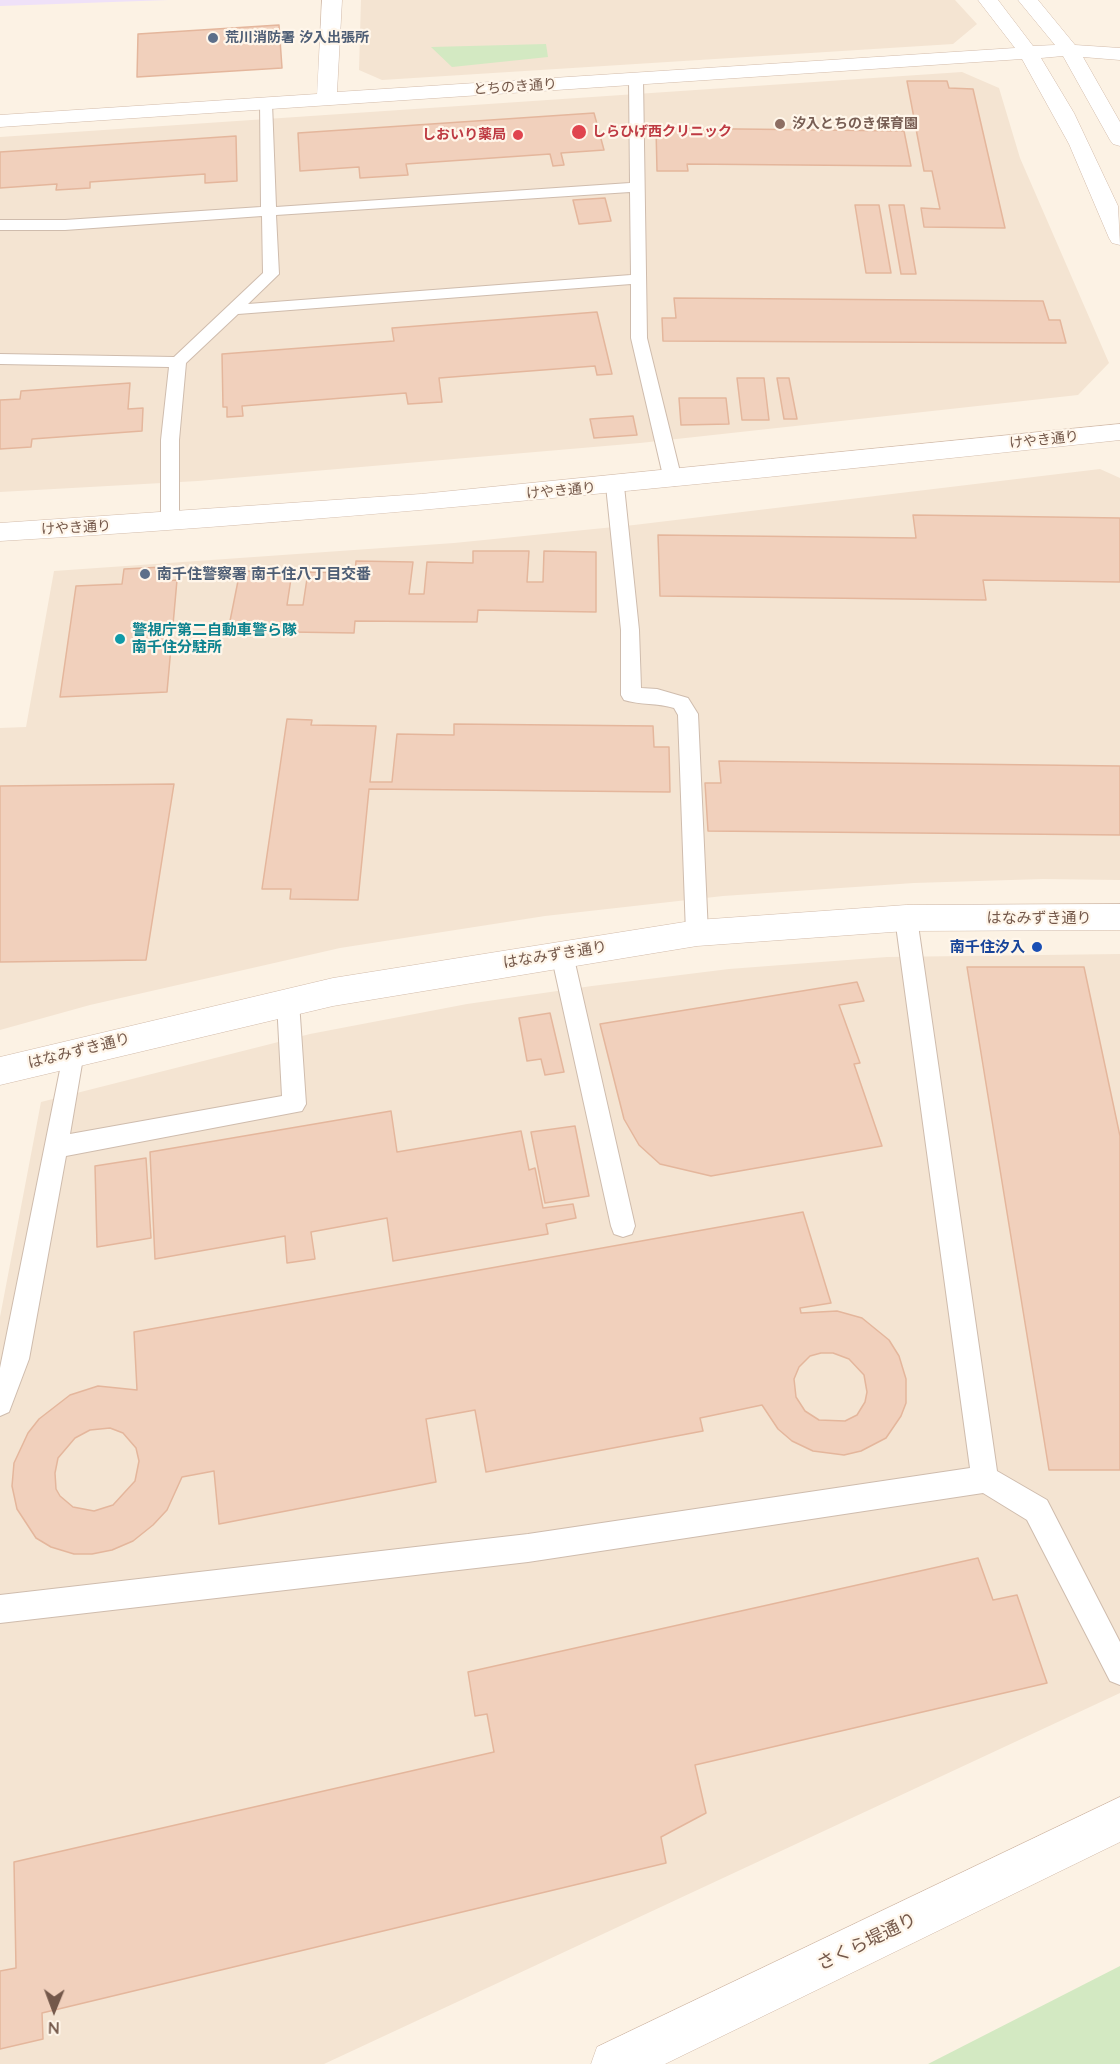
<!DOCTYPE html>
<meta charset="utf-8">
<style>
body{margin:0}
#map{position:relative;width:1120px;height:2064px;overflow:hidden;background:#fcf2e4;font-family:Quicksand,sans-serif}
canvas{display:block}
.north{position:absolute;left:24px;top:1980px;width:60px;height:60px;-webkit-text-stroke:4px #fff6ea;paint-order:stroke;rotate:181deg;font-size:16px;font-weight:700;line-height:24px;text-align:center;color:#74584a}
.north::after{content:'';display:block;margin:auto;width:21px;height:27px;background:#74584a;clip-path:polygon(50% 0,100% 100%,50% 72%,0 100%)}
</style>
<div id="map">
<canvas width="1120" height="2064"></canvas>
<div class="north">N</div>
</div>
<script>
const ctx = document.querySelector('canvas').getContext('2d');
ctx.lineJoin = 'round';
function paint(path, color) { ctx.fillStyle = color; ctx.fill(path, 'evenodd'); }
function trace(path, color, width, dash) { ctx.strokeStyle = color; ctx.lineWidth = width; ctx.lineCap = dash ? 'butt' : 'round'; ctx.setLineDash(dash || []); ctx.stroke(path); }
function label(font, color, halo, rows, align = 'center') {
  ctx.font = font + ' Quicksand,"Noto Sans JP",sans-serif'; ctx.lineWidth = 4.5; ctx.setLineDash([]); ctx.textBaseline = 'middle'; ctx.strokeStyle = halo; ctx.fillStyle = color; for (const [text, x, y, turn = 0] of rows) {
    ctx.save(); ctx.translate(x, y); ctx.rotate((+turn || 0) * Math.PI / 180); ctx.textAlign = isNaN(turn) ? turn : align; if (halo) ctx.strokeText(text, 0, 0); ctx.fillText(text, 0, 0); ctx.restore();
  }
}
const residential = new Path2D(`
 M 361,0 L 955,0 L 977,24 L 953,44 L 382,80 L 359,70 Z
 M 962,72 L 999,88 L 1020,158 L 1109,363 L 1078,395 L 640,443 L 198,481 L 0,492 L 0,137 Z
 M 1100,469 L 1120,478 L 1120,880 L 1043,879 L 914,883 L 723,896 L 545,916 L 340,948 L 90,1005 L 0,1030 L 0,728 L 26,727 L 54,571 L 454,543 L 634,525 Z
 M 1120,954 L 1120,1693 L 324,2064 L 0,2064 L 0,1317 L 41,1102 L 310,1034 L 467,1004 L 592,986 L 729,969 L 887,957 Z`);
const education = new Path2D(`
 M 0,0 L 169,0 L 0,6 Z`);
const green = new Path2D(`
 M 546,44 L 548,57 L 452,67 L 431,47 Z
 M 1120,1966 L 1120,2064 L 928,2064 Z`);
const building = new Path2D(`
 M 279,25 L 282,68 L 137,77 L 138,34 Z
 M 907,81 L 947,81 L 949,88 L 973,89 L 1005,228 L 924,227 L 921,208 L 940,209 L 932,171 L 924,171 Z
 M 594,113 L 604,150 L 561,153 L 564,165 L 553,166 L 550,154 L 406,164 L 408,175 L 360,178 L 359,167 L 300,171 L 298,133 Z
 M 656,128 L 904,131 L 911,166 L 687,164 L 688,171 L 657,171 Z
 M 236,136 L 237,181 L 205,183 L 205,174 L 90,182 L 90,188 L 56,190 L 57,184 L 0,188 L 0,152 Z
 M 605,198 L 611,221 L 579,224 L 573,200 Z
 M 855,205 L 879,205 L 891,273 L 866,273 Z
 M 889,205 L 904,205 L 916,274 L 901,274 Z
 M 674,298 L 1043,301 L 1049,320 L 1060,320 L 1066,343 L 663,341 L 662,318 L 676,318 Z
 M 597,312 L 612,374 L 597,375 L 595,366 L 439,378 L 442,402 L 408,404 L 406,393 L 242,406 L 243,416 L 227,417 L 227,407 L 223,407 L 222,354 L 394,341 L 392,328 Z
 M 737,378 L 764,378 L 769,420 L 742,420 Z
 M 777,378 L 789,378 L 797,419 L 784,419 Z
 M 130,383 L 128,409 L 143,408 L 142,431 L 32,439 L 31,447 L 0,449 L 0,400 L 20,399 L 21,391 Z
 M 679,398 L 726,398 L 729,424 L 681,425 Z
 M 633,416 L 637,435 L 594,438 L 590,419 Z
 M 913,515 L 1120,518 L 1120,582 L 983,580 L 986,600 L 660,596 L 658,535 L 916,538 Z
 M 473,551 L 529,551 L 527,582 L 543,582 L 544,551 L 596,552 L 596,612 L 478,610 L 477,622 L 355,621 L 354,633 L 228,631 L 240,571 L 292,572 L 287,605 L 303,605 L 308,572 L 355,573 L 356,561 L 413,562 L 409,594 L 424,594 L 427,562 L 473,563 Z
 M 164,567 L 163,581 L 177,580 L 167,692 L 60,697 L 76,586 L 122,584 L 124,569 Z
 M 287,719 L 312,720 L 311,725 L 376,726 L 370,782 L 392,782 L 397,734 L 454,735 L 454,724 L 653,726 L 654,747 L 669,747 L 670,792 L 369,789 L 358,900 L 290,899 L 291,889 L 262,889 Z
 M 719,761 L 1120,766 L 1120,835 L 708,831 L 705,783 L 721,783 Z
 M 174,784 L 146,960 L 0,962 L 0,786 Z
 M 967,967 L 1084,967 L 1120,1136 L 1120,1470 L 1049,1470 Z
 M 857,982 L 864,1001 L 839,1005 L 860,1063 L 854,1064 L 882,1146 L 711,1176 L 660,1164 L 639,1145 L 624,1119 L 600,1024 Z
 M 550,1013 L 564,1072 L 545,1075 L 541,1059 L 527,1061 L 519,1018 Z
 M 391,1111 L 397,1152 L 521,1131 L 529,1170 L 535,1168 L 543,1208 L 573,1204 L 576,1218 L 546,1224 L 548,1234 L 393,1261 L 387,1218 L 311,1232 L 315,1259 L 287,1263 L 285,1236 L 155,1259 L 150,1152 Z
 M 575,1126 L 589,1196 L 545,1203 L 531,1132 Z
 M 146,1158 L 151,1238 L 97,1247 L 95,1166 Z
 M 803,1212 L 831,1303 L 800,1308 L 801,1313 L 837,1311 L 862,1318 L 889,1340 L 899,1356 L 906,1379 L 906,1403 L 901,1416 L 886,1438 L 861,1451 L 844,1455 L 813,1451 L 792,1441 L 778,1429 L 762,1405 L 700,1418 L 703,1431 L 486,1472 L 475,1410 L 426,1419 L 436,1482 L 219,1524 L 214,1471 L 182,1477 L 167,1510 L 153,1525 L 133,1541 L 112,1550 L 92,1554 L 74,1554 L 51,1547 L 36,1538 L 17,1509 L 12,1486 L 14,1463 L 28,1433 L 39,1419 L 70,1395 L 98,1386 L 137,1390 L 134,1332 ZM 821,1353 L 833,1353 L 849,1359 L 864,1375 L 867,1392 L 865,1402 L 857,1415 L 845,1421 L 819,1420 L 805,1411 L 796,1397 L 794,1379 L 799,1367 L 810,1356 ZM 110,1428 L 123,1433 L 136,1448 L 139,1461 L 135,1481 L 113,1505 L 94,1511 L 73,1507 L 60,1496 L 56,1489 L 55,1473 L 58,1458 L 75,1438 L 90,1430 Z
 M 978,1558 L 993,1600 L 1017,1595 L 1047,1683 L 695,1765 L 706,1813 L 661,1837 L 666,1863 L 42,2013 L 43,2039 L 0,2049 L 0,1971 L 16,1968 L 14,1862 L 494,1752 L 487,1714 L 475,1716 L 468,1672 Z`);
const lane = new Path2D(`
 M 636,75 L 643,79 L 647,338 L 682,480 L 679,484 L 673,486 L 664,480 L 631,338 L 631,284 L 238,314 L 186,363 L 179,440 L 179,523 L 170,529 L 161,523 L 161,440 L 169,367 L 0,364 L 0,354 L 174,357 L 263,273 L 262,216 L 65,230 L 0,230 L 0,220 L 65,220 L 261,207 L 260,100 L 265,99 L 272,103 L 276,207 L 630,183 L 629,79 ZM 630,192 L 631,275 L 248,304 L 279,274 L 276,215 Z
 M 615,480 L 624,486 L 639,630 L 641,688 L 657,689 L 688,698 L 698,714 L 708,933 L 705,939 L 697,942 L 689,939 L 686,933 L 678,715 L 674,708 C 658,703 640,705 624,700 L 621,695 L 621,630 L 606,486 Z
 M 906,909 L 914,912 L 917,918 L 997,1471 L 1047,1500 L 1120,1642 L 1120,1685 L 1110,1681 L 1027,1520 L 983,1493 L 528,1562 L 0,1623 L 0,1595 L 528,1534 L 970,1468 L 895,918 L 898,912 Z
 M 562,945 L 570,948 L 573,954 L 635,1226 L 632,1234 L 623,1237 L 614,1234 L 611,1226 L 551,954 L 554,948 Z
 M 288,993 L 296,995 L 299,1002 L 306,1104 L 302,1111 L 66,1156 L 29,1359 L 9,1412 L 0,1416 L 0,1368 L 65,1045 L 73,1042 L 81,1045 L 84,1052 L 70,1134 L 282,1096 L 277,1002 L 280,995 Z`);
const secondary = new Path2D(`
 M 322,0 L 342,0 L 337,92 L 1015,48 L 978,0 L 998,0 L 1033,46 L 1055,45 L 1018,0 L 1038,0 L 1075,45 L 1120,48 L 1120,60 L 1083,57 L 1120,122 L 1120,146 L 1113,144 L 1110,140 L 1063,56 L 1041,58 L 1074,113 L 1118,206 L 1120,245 L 1112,243 L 1109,238 L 1069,144 L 1022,59 L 0,127 L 0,115 L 317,94 Z
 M 1120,424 L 1120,440 C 747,480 374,519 0,541 L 0,523 L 421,494 Z
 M 1120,904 L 1120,930 L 906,931 L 697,946 L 333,1006 L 0,1085 L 0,1057 L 333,978 L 697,920 L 906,905 Z
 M 1120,1797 L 1120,1842 L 665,2064 L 591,2064 L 597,2047 Z`);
const markers = [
 [213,38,6,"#5c6f8a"],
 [780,124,6,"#8d6e63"],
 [579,132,8,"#e0444e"],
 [518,135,6,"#e0444e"],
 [145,574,6,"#5c6f8a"],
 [120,639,6,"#0f9aa8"],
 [1037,947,6,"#1a4fb4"]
];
const farServicenames = [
 ["荒川消防署 汐入出張所",225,38]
];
const farStreetnames = [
 ["とちのき通り",515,87,-4],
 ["けやき通り",1044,440,-6],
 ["けやき通り",561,491,-5],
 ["けやき通り",76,528,-3]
];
const farEducationnames = [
 ["汐入とちのき保育園",792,124]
];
const farHealthnames = [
 ["しらひげ西クリニック",592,132],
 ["しおいり薬局",506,135,"right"]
];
const serviceNames = [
 ["南千住警察署 南千住八丁目交番",157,574]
];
const cultureNames = [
 ["警視庁第二自動車警ら隊",132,630],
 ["南千住分駐所",132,647]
];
const streetNames = [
 ["はなみずき通り",1039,918],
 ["はなみずき通り",555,955,-9],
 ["はなみずき通り",79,1051,-14]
];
const transitNames = [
 ["南千住汐入",1025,947]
];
const nearStreetnames = [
 ["さくら堤通り",867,1942,-26]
];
paint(residential, '#f4e4d2');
paint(education, '#efe1f8');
paint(green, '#d3e9c2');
paint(building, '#f1d0bc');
trace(building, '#e4b69c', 1.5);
trace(lane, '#cfbcad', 2);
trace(secondary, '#d2bbaa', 1);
paint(lane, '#fff');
paint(secondary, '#fff');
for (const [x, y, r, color] of markers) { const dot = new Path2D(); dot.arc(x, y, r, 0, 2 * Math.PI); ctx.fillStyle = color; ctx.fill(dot); trace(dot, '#fff6ea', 2); }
label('bold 14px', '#4e5e75', '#fff6ea', farServicenames, 'left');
label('14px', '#74584a', '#fff6ea', farStreetnames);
label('bold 14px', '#785e54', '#fff6ea', farEducationnames, 'left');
label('bold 14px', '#be3a42', '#fff6ea', farHealthnames, 'left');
label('bold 15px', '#4e5e75', '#fff6ea', serviceNames, 'left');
label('bold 15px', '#0d838f', '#fff6ea', cultureNames, 'left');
label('15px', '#74584a', '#fff6ea', streetNames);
label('bold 15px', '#164399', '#fff6ea', transitNames, 'right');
label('18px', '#74584a', '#fff6ea', nearStreetnames);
</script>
